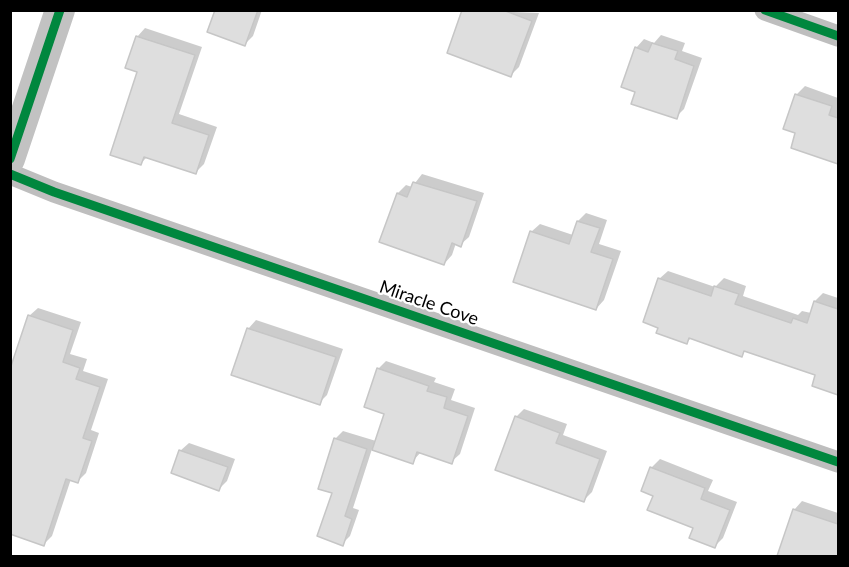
<!DOCTYPE html>
<style>
body{margin:0}
#map{position:relative;width:849px;height:567px;overflow:hidden;background:#fff;font-family:Lato,sans-serif}
canvas{display:block}
.frame{position:absolute;inset:0;border:12px solid #000;pointer-events:none}
</style>
<div id="map">
<canvas width="849" height="567"></canvas>
<div class="frame"></div>
</div>
<script>
const ctx = document.querySelector('canvas').getContext('2d');
ctx.lineJoin = 'round';
function paint(path, color) { ctx.fillStyle = color; ctx.fill(path, 'evenodd'); }
function trace(path, color, width, dash) { ctx.strokeStyle = color; ctx.lineWidth = width; ctx.lineCap = dash ? 'butt' : 'round'; ctx.setLineDash(dash || []); ctx.stroke(path); }
function label(font, color, halo, rows, align = 'center') {
  ctx.font = font + ' Lato,sans-serif'; ctx.lineWidth = 4.5; ctx.setLineDash([]); ctx.textBaseline = 'middle'; ctx.strokeStyle = halo; ctx.fillStyle = color; for (const [text, x, y, turn = 0] of rows) {
    ctx.save(); ctx.translate(x, y); ctx.rotate((+turn || 0) * Math.PI / 180); ctx.textAlign = isNaN(turn) ? turn : align; if (halo) ctx.strokeText(text, 0, 0); ctx.fillText(text, 0, 0); ctx.restore();
  }
}
const shadow = new Path2D(`
 M 214,10 L 262,10 L 253,36 L 245,44 Z
 M 464,10 L 539,13 L 519,67 L 511,75 Z
 M 145,28 L 202,47 L 179,114 L 217,127 L 204,164 L 196,172 L 148,156 L 141,163 L 137,37 Z
 M 661,35 L 685,43 L 682,51 L 702,58 L 684,109 L 676,117 L 637,91 L 636,48 L 644,39 L 654,43 Z
 M 805,86 L 838,98 L 838,163 L 792,148 L 797,132 L 796,95 Z
 M 422,174 L 484,193 L 469,237 L 460,245 L 456,243 L 452,255 L 444,264 L 398,193 L 406,185 L 412,187 Z
 M 586,213 L 607,220 L 599,244 L 621,251 L 604,300 L 596,309 L 531,232 L 540,224 L 573,235 L 578,221 Z
 M 668,271 L 715,287 L 724,278 L 746,286 L 743,296 L 798,315 L 802,311 L 811,313 L 815,301 L 823,293 L 838,298 L 838,393 L 813,385 L 817,374 L 746,350 L 741,355 L 691,338 L 687,342 L 659,279 Z
 M 38,308 L 81,322 L 70,354 L 87,359 L 83,371 L 108,379 L 91,430 L 99,433 L 86,473 L 78,481 L 71,479 L 52,536 L 44,544 L 29,316 Z
 M 256,320 L 343,349 L 327,395 L 319,403 L 248,329 Z
 M 386,361 L 436,378 L 434,382 L 455,389 L 451,400 L 475,408 L 460,454 L 451,462 L 421,452 L 412,462 L 372,449 L 353,508 L 359,510 L 350,536 L 342,544 L 333,492 L 335,439 L 343,431 L 376,441 L 386,413 L 378,369 Z
 M 524,409 L 567,424 L 563,435 L 607,451 L 592,492 L 584,500 L 516,417 Z
 M 189,443 L 235,459 L 227,481 L 219,489 L 180,451 Z
 M 660,459 L 713,480 L 708,491 L 737,502 L 723,538 L 715,546 L 655,495 L 651,468 Z
 M 802,501 L 838,513 L 838,556 L 778,556 L 794,510 Z`);
const building = new Path2D(`
 M 215,10 L 258,10 L 245,46 L 207,32 Z
 M 462,10 L 503,10 L 532,21 L 511,77 L 447,53 Z
 M 136,36 L 195,55 L 172,123 L 209,135 L 196,174 L 144,157 L 141,165 L 110,155 L 137,72 L 125,68 Z
 M 652,43 L 678,51 L 675,59 L 694,66 L 677,119 L 631,104 L 635,92 L 621,87 L 635,47 L 648,52 Z
 M 795,94 L 832,106 L 829,115 L 838,118 L 838,164 L 791,148 L 795,133 L 783,129 Z
 M 413,182 L 477,201 L 461,247 L 452,243 L 444,265 L 379,242 L 397,193 L 407,197 Z
 M 577,221 L 600,228 L 591,252 L 613,259 L 596,310 L 513,282 L 530,231 L 569,244 Z
 M 658,278 L 711,296 L 714,286 L 739,294 L 735,304 L 791,323 L 793,318 L 807,323 L 814,301 L 838,309 L 838,395 L 812,386 L 815,375 L 744,351 L 742,357 L 689,338 L 687,344 L 656,333 L 658,328 L 643,322 Z
 M 28,315 L 73,330 L 63,362 L 80,368 L 76,379 L 100,387 L 83,438 L 92,441 L 78,483 L 66,479 L 44,546 L 10,534 L 10,369 Z
 M 247,328 L 336,357 L 320,405 L 231,375 Z
 M 377,368 L 429,386 L 427,391 L 447,397 L 444,408 L 468,416 L 452,464 L 417,452 L 413,464 L 372,450 L 384,414 L 364,407 Z
 M 515,416 L 560,433 L 556,443 L 600,459 L 584,502 L 495,470 Z
 M 334,438 L 367,449 L 345,516 L 352,519 L 343,546 L 317,536 L 332,493 L 318,489 Z
 M 179,450 L 228,467 L 219,491 L 171,473 Z
 M 650,467 L 705,488 L 701,499 L 730,510 L 715,548 L 689,538 L 693,528 L 647,510 L 653,496 L 641,491 Z
 M 793,509 L 838,524 L 838,556 L 777,556 Z`);
const street = new Path2D(`
 M 765,10 L 838,36
 M 10,174 L 54,192 L 838,462`);
const secondary = new Path2D(`
 M 10,159 L 60,10`);
const cycleway = new Path2D(`
 M 765,10 L 838,36
 M 10,159 L 60,10
 M 10,174 L 54,192 L 838,462`);
const streetNames = [
 ["Miracle Cove",429,303,19]
];
paint(shadow, '#0003');
paint(building, '#dedede');
trace(building, '#c6c6c6', 1.5);
trace(street, '#bebebe', 21);
trace(secondary, '#c2c2c2', 30);
trace(cycleway, '#00873e', 9);
label('18px', '#000', '#fff', streetNames);
</script>
